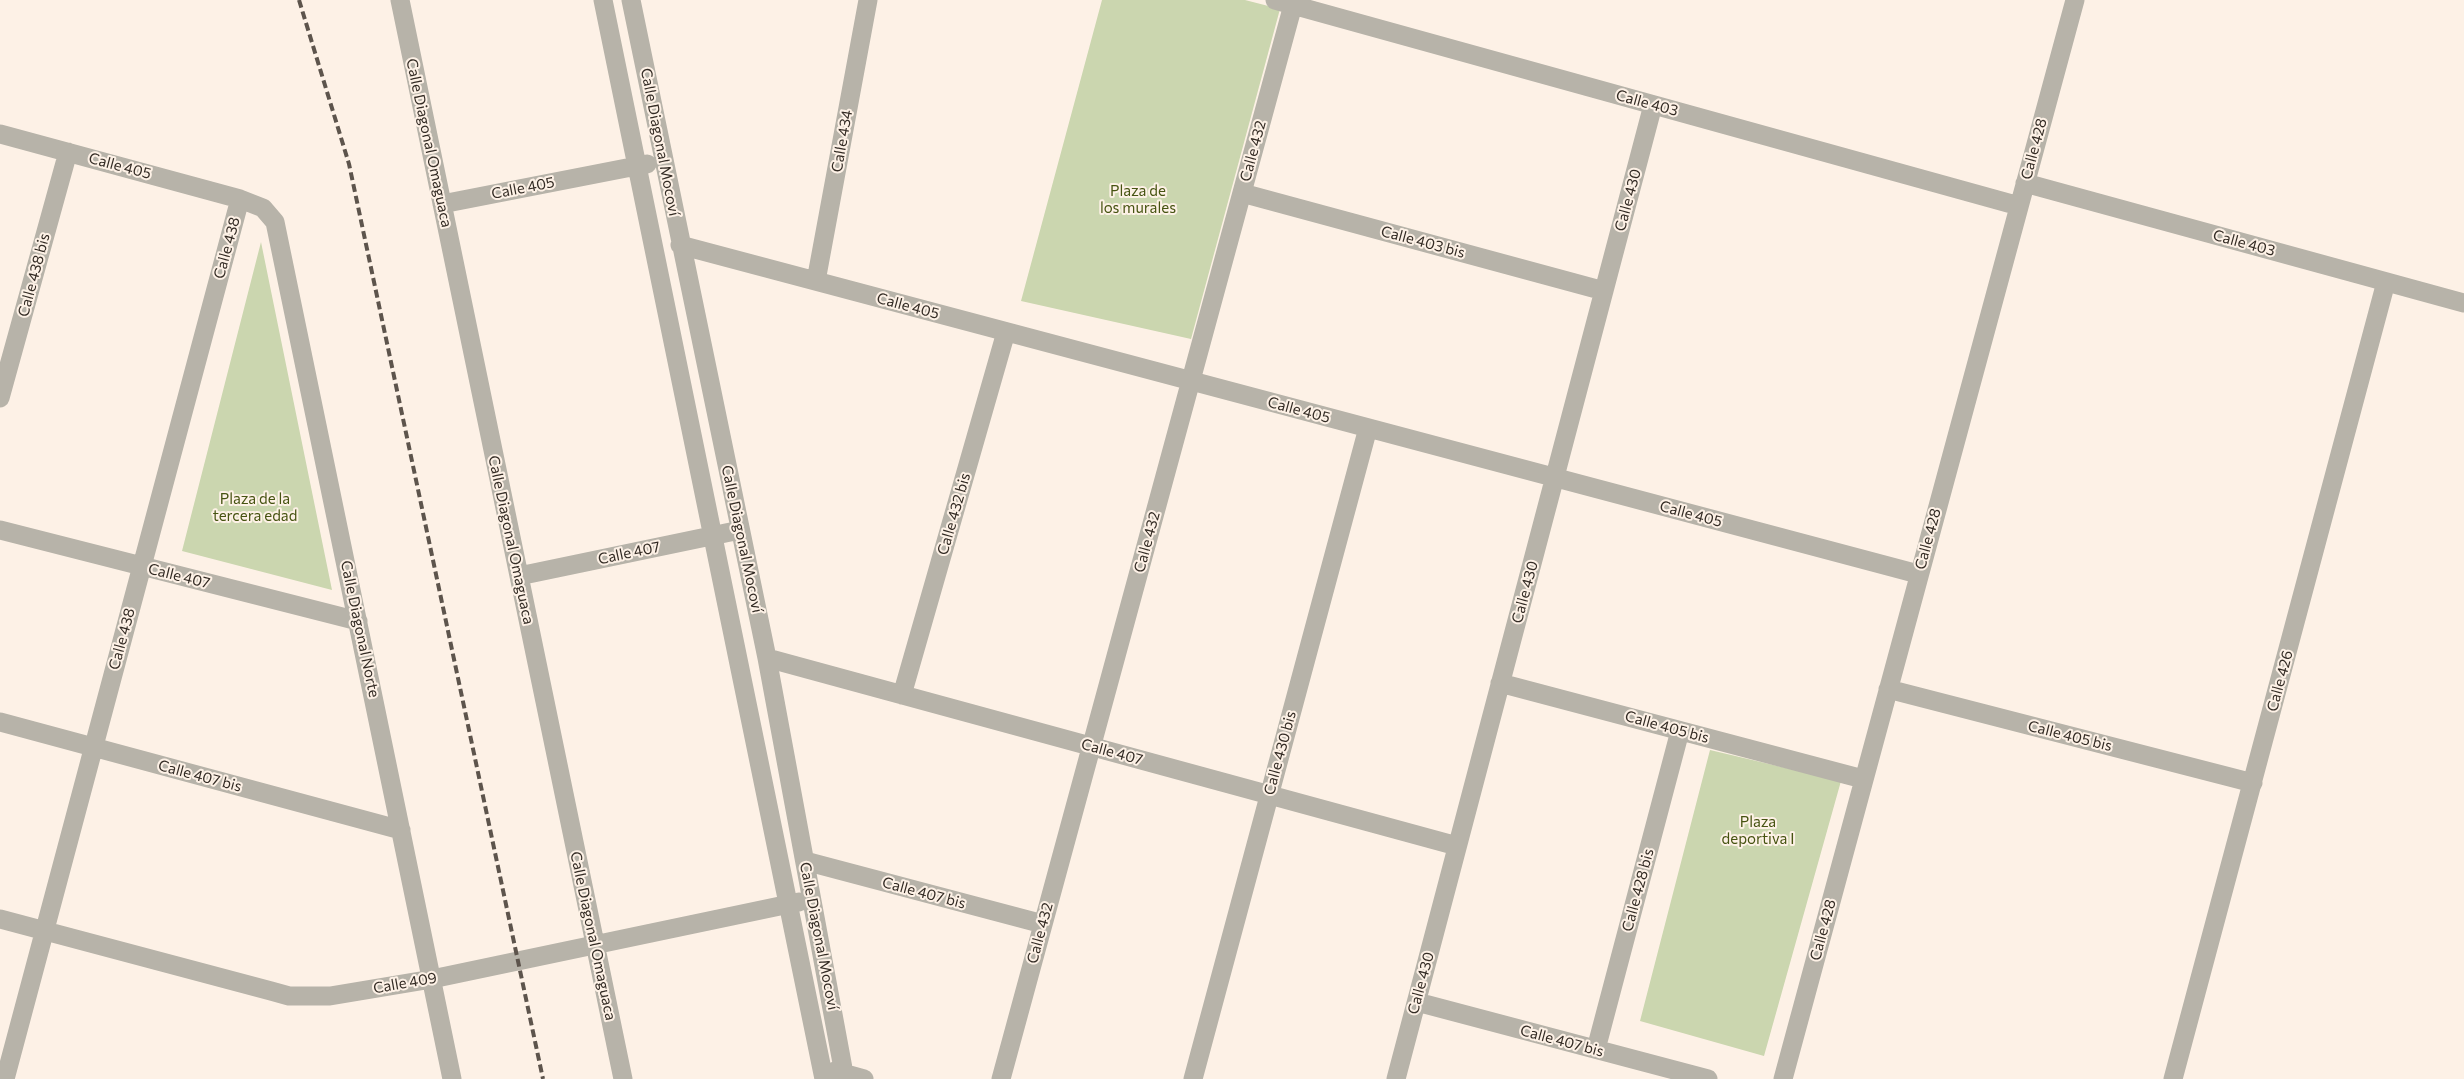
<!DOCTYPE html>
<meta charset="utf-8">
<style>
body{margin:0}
canvas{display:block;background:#fdf1e6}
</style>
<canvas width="2464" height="1079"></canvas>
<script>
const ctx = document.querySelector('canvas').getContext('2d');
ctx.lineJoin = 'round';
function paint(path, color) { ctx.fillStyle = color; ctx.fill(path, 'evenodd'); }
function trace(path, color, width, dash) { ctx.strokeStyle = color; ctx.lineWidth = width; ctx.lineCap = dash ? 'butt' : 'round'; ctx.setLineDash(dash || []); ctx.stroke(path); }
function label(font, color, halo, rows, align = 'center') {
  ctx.font = font + ' Commissioner,sans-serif'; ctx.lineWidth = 4; ctx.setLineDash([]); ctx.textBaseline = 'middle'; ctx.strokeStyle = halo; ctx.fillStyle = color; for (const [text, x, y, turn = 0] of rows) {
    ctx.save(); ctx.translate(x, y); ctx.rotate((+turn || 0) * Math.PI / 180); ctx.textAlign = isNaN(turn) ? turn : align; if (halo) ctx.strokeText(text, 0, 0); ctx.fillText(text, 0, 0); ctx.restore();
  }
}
const green = new Path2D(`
 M 1102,0 L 1245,0 L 1280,9 L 1191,339 L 1021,301 Z
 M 261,242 L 332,590 L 182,551 Z
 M 1710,750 L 1841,781 L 1764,1056 L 1640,1021 Z`);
const minor = new Path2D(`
 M 400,0 L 623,1079
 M 603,0 L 824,1079
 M 631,0 L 767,658 L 845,1079
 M 1275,0 L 2019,206
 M 0,134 L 240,199 L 263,208 L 275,222 L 452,1079
 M 2025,183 L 2464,303
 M 1242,193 L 1604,291
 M 442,204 L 647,164
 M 680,245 L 1918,574
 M 816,281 L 868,0
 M 0,398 L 68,152
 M 0,530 L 358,621
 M 519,576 L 740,530
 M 767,658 L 1457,846
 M 1500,683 L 1863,779
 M 1888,689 L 2253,783
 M 902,695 L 1006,332
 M 0,722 L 401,830
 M 805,861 L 1043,924
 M 0,919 L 271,991 L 289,996 L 330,996 L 432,979 L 799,902
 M 1417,1002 L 1708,1079
 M 1596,1049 L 1680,731
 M 835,1071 L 864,1079
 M 5,1079 L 240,199
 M 1001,1079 L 1293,5
 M 1193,1079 L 1368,428
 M 1396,1079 L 1653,105
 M 1783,1079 L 2075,0
 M 2173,1079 L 2386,282`);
const rail = new Path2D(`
 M 299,0 L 349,164 L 543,1079`);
const streetNames = [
 ["Calle 403",1647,103,15],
 ["Calle 434",842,141,-80],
 ["Calle Diagonal Mocoví",660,142,79],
 ["Calle Diagonal Omaguaca",429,143,78],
 ["Calle 428",2034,149,-75],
 ["Calle 432",1253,151,-75],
 ["Calle 405",120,166,15],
 ["Calle 405",523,188,-11],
 ["Calle 430",1628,200,-75],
 ["Calle 403 bis",1423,242,15],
 ["Calle 403",2244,243,15],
 ["Calle 438",227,248,-75],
 ["Calle 438 bis",34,275,-75],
 ["Calle 405",908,306,15],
 ["Calle 405",1299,410,15],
 ["Calle 432 bis",954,514,-74],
 ["Calle 405",1691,514,15],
 ["Calle Diagonal Mocoví",742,539,78],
 ["Calle 428",1928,539,-75],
 ["Calle Diagonal Omaguaca",511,540,78],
 ["Calle 432",1147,542,-75],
 ["Calle 407",629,553,-12],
 ["Calle 407",179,576,14],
 ["Calle 430",1525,592,-75],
 ["Calle Diagonal Norte",360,629,78],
 ["Calle 438",122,639,-75],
 ["Calle 426",2280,681,-75],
 ["Calle 405 bis",1667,727,15],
 ["Calle 405 bis",2070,736,14],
 ["Calle 407",1112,752,15],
 ["Calle 430 bis",1280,753,-75],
 ["Calle 407 bis",200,776,15],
 ["Calle 428 bis",1638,890,-75],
 ["Calle 407 bis",924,893,15],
 ["Calle 428",1823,930,-75],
 ["Calle 432",1040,933,-75],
 ["Calle Diagonal Omaguaca",593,936,78],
 ["Calle Diagonal Mocoví",819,936,79],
 ["Calle 409",405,983,-10],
 ["Calle 430",1421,983,-75],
 ["Calle 407 bis",1562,1041,15]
];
const parkNames = [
 ["Plaza de",1138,191],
 ["los murales",1138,208],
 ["Plaza de la",255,499],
 ["tercera edad",255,516],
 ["Plaza",1758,822],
 ["deportiva I",1758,839]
];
paint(green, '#cbd6af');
trace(minor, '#b7b3a9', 19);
trace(rail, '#5d544c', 4, [8, 4]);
label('15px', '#332b24', '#fdf1e6', streetNames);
label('15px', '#465311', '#fdf1e6', parkNames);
</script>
